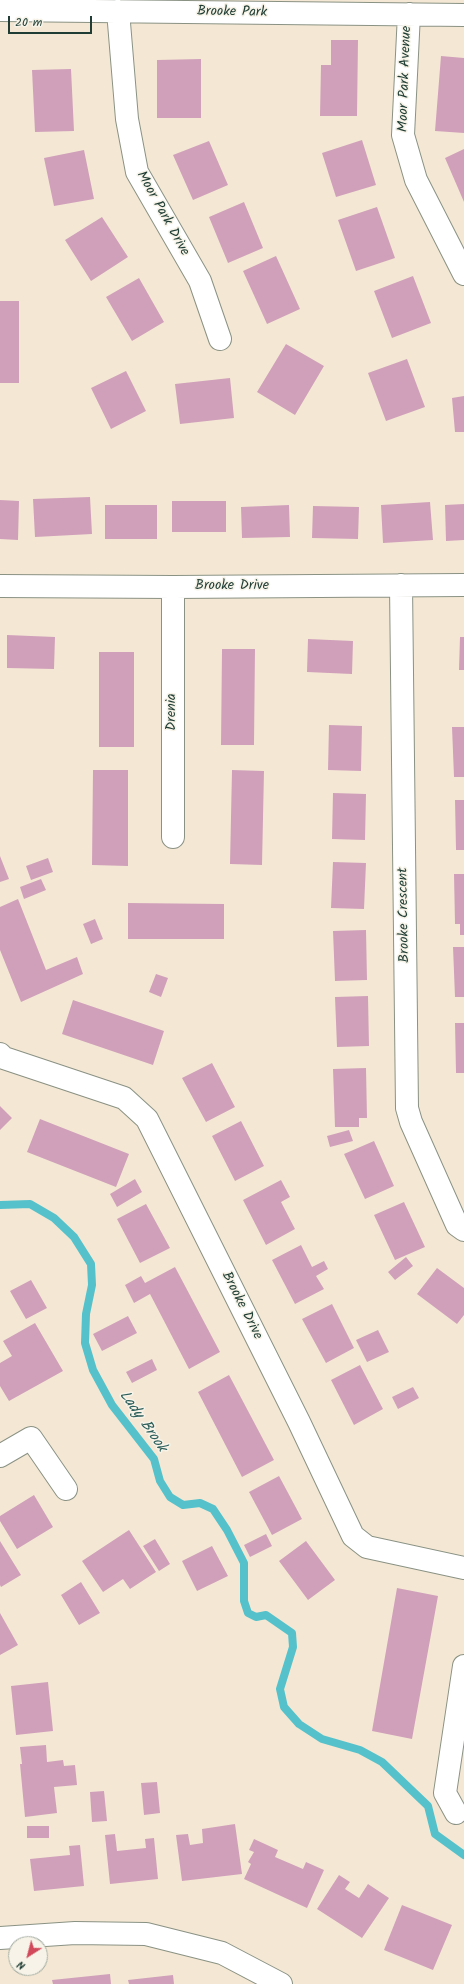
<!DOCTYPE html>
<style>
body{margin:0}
#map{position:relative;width:464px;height:1984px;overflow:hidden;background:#f4e8d4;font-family:Kalam,sans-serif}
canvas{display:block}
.north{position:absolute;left:8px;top:1936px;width:40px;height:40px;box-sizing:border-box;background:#f7f3e8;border:1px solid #a1aaa0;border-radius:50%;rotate:216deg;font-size:11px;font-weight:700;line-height:16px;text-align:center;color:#1f3d34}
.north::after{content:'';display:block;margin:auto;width:14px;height:18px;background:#d1495b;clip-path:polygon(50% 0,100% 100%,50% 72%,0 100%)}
.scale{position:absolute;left:8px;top:16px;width:84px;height:18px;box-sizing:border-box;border:2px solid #1f3d34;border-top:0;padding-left:5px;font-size:12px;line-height:14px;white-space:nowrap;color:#1f3d34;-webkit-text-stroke:3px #f7f3e8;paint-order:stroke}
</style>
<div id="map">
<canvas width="464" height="1984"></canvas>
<div class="north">N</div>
<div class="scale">20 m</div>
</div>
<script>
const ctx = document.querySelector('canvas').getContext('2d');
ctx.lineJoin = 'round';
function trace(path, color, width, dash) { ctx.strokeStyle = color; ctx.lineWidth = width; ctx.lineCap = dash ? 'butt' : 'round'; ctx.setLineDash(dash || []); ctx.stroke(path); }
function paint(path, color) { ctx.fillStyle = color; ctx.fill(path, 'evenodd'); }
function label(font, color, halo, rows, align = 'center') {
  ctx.font = font + ' Kalam,sans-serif'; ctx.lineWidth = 3; ctx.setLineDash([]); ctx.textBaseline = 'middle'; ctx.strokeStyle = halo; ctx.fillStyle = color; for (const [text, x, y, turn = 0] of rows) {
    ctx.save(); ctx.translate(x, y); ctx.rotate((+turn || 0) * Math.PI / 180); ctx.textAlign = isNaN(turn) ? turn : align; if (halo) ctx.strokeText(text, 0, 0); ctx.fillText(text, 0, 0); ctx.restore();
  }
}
const stream = new Path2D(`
 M 0,1205 L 30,1204 L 54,1218 L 74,1237 L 91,1264 L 92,1285 L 86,1314 L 85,1343 L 93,1370 L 112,1405 L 154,1459 L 160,1481 L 170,1497 L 183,1505 L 200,1503 L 213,1509 L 227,1530 L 244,1563 L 244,1601 L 248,1613 L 256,1617 L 266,1615 L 292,1633 L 293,1647 L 280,1689 L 284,1707 L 299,1724 L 322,1739 L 360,1750 L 382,1762 L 428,1806 L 435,1834 L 464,1855`);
const building = new Path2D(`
 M 331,40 L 358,40 L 357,116 L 320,116 L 321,65 L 331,65 Z
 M 441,56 L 464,58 L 464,133 L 435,131 Z
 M 201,59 L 201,118 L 157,118 L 157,60 Z
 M 71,69 L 74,131 L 35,132 L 32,70 Z
 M 362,140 L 376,185 L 336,197 L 322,153 Z
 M 209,141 L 228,185 L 193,200 L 173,155 Z
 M 464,149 L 464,202 L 445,158 Z
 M 84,150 L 94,199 L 54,206 L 44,158 Z
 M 244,202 L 263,248 L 228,263 L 209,217 Z
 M 377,207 L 395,258 L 356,271 L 338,220 Z
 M 102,217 L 128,257 L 91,281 L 65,240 Z
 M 276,256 L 300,309 L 267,324 L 243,271 Z
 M 413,276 L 431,323 L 392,338 L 374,291 Z
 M 139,278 L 164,322 L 132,341 L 106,297 Z
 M 0,301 L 19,301 L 19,383 L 0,383 Z
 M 286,344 L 324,366 L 295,415 L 257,392 Z
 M 407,359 L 425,407 L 386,421 L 368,373 Z
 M 126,371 L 146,411 L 111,429 L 91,388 Z
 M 230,378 L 234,418 L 180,424 L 175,384 Z
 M 464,396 L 464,432 L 455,432 L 452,398 Z
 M 90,497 L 92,534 L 35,537 L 33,499 Z
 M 0,500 L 19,501 L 18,540 L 0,539 Z
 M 172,501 L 226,501 L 226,532 L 172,532 Z
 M 430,502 L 433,540 L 383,543 L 381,505 Z
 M 464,504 L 464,540 L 446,541 L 445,505 Z
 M 105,505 L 157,505 L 157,539 L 105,539 Z
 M 289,505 L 290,537 L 242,538 L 241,507 Z
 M 313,506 L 359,507 L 358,539 L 312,538 Z
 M 7,635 L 55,637 L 54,669 L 7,668 Z
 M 460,637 L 464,637 L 464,670 L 459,670 Z
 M 308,639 L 353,641 L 352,674 L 307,672 Z
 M 222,649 L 255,649 L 254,745 L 221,745 Z
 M 99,652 L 134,652 L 134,747 L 99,747 Z
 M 329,725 L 362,726 L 361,771 L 328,770 Z
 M 452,727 L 464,727 L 464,777 L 454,777 Z
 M 93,770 L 128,770 L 128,866 L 92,865 Z
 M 232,770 L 264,771 L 262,865 L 230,864 Z
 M 333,793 L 366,794 L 365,840 L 332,839 Z
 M 455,800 L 464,800 L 464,850 L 456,850 Z
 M 0,856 L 9,879 L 0,882 Z
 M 48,858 L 53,872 L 31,880 L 26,866 Z
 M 333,862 L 366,863 L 364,909 L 331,908 Z
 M 454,874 L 464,874 L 464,935 L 460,935 L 460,924 L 455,924 Z
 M 41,879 L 46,890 L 24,899 L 20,887 Z
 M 18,899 L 46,970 L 77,957 L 83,974 L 21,1002 L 0,950 L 0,907 Z
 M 128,903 L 224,904 L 224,939 L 128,939 Z
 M 95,919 L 103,939 L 91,944 L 83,924 Z
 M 366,930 L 367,980 L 335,981 L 333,931 Z
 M 453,947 L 464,947 L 464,997 L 455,997 Z
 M 156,974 L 168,978 L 161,997 L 149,992 Z
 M 368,996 L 369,1046 L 337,1047 L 335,997 Z
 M 73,1000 L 164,1031 L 153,1065 L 62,1034 Z
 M 455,1023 L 464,1023 L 464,1073 L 456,1073 Z
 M 212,1063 L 235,1107 L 206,1122 L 182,1078 Z
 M 366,1068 L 367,1118 L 359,1118 L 359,1127 L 335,1127 L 333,1069 Z
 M 0,1106 L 12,1118 L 0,1130 Z
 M 40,1119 L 129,1154 L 116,1187 L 27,1152 Z
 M 241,1121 L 264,1166 L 235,1181 L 212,1136 Z
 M 349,1130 L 353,1141 L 330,1147 L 327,1136 Z
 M 374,1141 L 394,1186 L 365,1199 L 344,1154 Z
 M 135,1179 L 142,1192 L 117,1207 L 110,1194 Z
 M 281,1180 L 290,1197 L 281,1202 L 295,1229 L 266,1245 L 243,1200 Z
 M 404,1202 L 425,1247 L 395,1260 L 374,1215 Z
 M 146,1204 L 170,1248 L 140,1263 L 117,1219 Z
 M 301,1245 L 312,1267 L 324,1261 L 328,1269 L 316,1276 L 324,1289 L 295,1304 L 272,1260 Z
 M 406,1257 L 413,1266 L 395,1280 L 388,1272 Z
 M 175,1267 L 220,1352 L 189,1369 L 150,1294 L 134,1303 L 125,1285 L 141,1276 L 145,1283 Z
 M 437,1268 L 464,1288 L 464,1315 L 457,1324 L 417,1294 Z
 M 31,1280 L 47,1308 L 26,1319 L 10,1291 Z
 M 332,1304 L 354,1348 L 326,1363 L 302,1319 Z
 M 128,1316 L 137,1333 L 102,1351 L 93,1334 Z
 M 35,1323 L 63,1371 L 9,1401 L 0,1386 L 0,1363 L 12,1356 L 3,1341 Z
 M 378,1330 L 389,1352 L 367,1362 L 356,1340 Z
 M 152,1359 L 157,1370 L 132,1383 L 126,1372 Z
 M 360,1365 L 383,1409 L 354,1425 L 331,1380 Z
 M 229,1375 L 274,1460 L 242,1477 L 198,1392 Z
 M 413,1387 L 419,1398 L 398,1409 L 392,1397 Z
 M 279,1476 L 302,1519 L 272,1535 L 249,1492 Z
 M 34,1495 L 53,1527 L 17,1549 L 0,1521 L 0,1516 Z
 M 129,1530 L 156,1572 L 130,1589 L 123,1579 L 103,1592 L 82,1561 Z
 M 266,1534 L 272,1546 L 250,1557 L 244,1545 Z
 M 155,1539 L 170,1564 L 159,1571 L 143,1546 Z
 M 0,1541 L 21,1575 L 1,1587 L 0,1585 Z
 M 306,1541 L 335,1580 L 308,1600 L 279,1561 Z
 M 212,1546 L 228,1576 L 197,1591 L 182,1561 Z
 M 81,1582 L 100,1613 L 79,1625 L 61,1595 Z
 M 397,1588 L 438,1596 L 412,1739 L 372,1731 Z
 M 0,1613 L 18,1645 L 0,1655 Z
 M 48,1682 L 53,1731 L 16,1735 L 11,1686 Z
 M 46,1745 L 47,1762 L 63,1760 L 64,1766 L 75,1765 L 77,1785 L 54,1787 L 57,1813 L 25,1817 L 20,1764 L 22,1764 L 20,1747 Z
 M 157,1782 L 160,1813 L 144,1815 L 141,1783 Z
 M 104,1791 L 107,1821 L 92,1822 L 90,1792 Z
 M 235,1824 L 242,1874 L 182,1881 L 176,1835 L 188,1834 L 190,1845 L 203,1843 L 202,1829 Z
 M 27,1826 L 49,1826 L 49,1838 L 27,1838 Z
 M 115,1834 L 117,1851 L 146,1848 L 145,1839 L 154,1838 L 158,1879 L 110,1884 L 105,1835 Z
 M 254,1839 L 278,1850 L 275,1857 L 303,1869 L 306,1862 L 324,1870 L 307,1908 L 244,1879 L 251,1864 L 248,1862 L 254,1852 L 249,1850 Z
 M 80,1845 L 84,1886 L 34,1891 L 30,1859 L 70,1855 L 69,1846 Z
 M 339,1875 L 350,1882 L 345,1889 L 359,1898 L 368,1884 L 389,1898 L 362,1938 L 317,1909 Z
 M 402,1905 L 452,1925 L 433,1970 L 384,1950 Z
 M 110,1974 L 111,1984 L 53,1984 L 52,1980 Z
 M 173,1975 L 174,1984 L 129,1984 L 128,1980 Z`);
const minor = new Path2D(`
 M 0,10 L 464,15
 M 118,11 L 127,119 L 137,172 L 200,281 L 220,339
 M 409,14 L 403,135 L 416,180 L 464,274
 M 401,585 L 407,1108 L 411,1122 L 457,1225 L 464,1230
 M 0,586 L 173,587 L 464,585
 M 173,587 L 173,837
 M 0,1054 L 4,1058 L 124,1098 L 147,1119 L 299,1422 L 353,1536 L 367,1547 L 464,1568
 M 0,1456 L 31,1438 L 66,1489
 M 456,1813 L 445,1793 L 464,1666
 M 0,1938 L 75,1933 L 146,1934 L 222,1953 L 281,1984`);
const streetNames = [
 ["Brooke Park",232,13,1],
 ["Moor Park Avenue",406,79,-88],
 ["Moor Park Drive",162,214,61],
 ["Brooke Drive",232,587],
 ["Drenia",173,712,-90],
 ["Brooke Crescent",405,915,-91],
 ["Brooke Drive",241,1306,63]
];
const waterNames = [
 ["Lady Brook",142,1422,55]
];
trace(stream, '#55c2cb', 8);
paint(building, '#d0a0ba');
trace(minor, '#8a9284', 24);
trace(minor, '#fff', 22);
label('14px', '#1f3d34', '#f7f3e8', streetNames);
label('italic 15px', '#2c5e5a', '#f7f3e8', waterNames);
</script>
